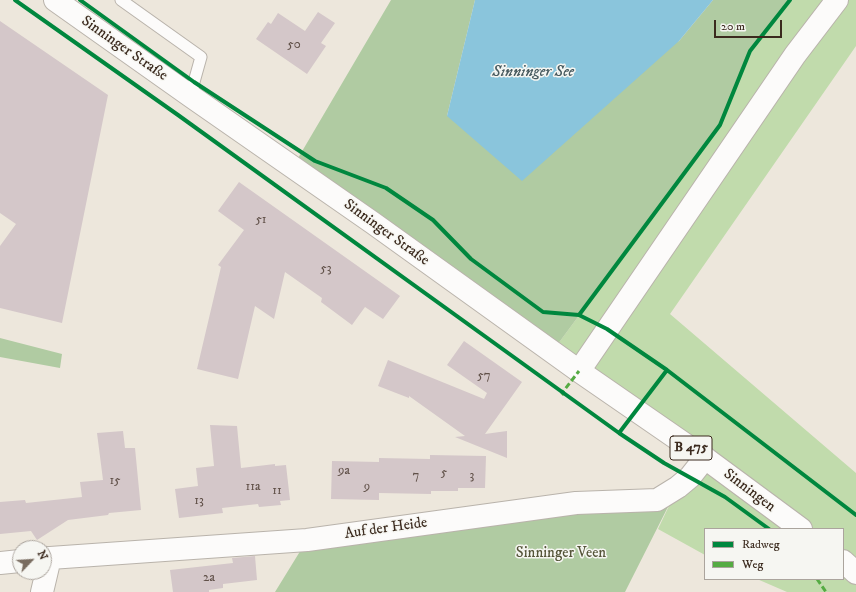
<!DOCTYPE html>
<meta charset="utf-8">
<style>
body{margin:0}
#map{position:relative;width:856px;height:592px;overflow:hidden;background:#ede7dc;font-family:"IM FELL DW Pica",serif}
canvas{display:block}
.legend{position:absolute;left:704px;top:528px;width:140px;height:52px;box-sizing:border-box;background:#f6f6f2;border:1px solid #aba49d;margin:0;padding:5px 7px;list-style:none;font-size:12px;color:#3b2a1e}
.legend li{display:flex;align-items:center;gap:8px;height:20px}
.legend b{width:20px;border:1px solid #aba49d}
.north{position:absolute;left:12px;top:540px;width:40px;height:40px;box-sizing:border-box;background:#f6f6f2;border:1px solid #aba49d;border-radius:50%;rotate:65deg;font-size:11px;font-weight:700;line-height:16px;text-align:center;color:#3b2a1e}
.north::after{content:'';display:block;margin:auto;width:14px;height:18px;background:#796c60;clip-path:polygon(50% 0,100% 100%,50% 72%,0 100%)}
.scale{position:absolute;left:714px;top:20px;width:68px;height:18px;box-sizing:border-box;border:2px solid #3b2a1e;border-top:0;padding-left:5px;font-size:12px;line-height:14px;white-space:nowrap;color:#3b2a1e;-webkit-text-stroke:3px #f6f6f2;paint-order:stroke}
</style>
<div id="map">
<canvas width="856" height="592"></canvas>
<ul class="legend">
<li><b style="height:5px;background:#00873e"></b>Radweg</li>
<li><b style="height:5px;background:#55ab43"></b>Weg</li>
</ul>
<div class="north">N</div>
<div class="scale">20 m</div>
</div>
<script>
const ctx = document.querySelector('canvas').getContext('2d');
ctx.lineJoin = 'round';
function paint(path, color) { ctx.fillStyle = color; ctx.fill(path, 'evenodd'); }
function trace(path, color, width, dash) { ctx.strokeStyle = color; ctx.lineWidth = width; ctx.lineCap = dash ? 'butt' : 'round'; ctx.setLineDash(dash || []); ctx.stroke(path); }
function label(font, color, halo, rows, align = 'center') {
  ctx.font = font + ' "IM FELL DW Pica",serif'; ctx.lineWidth = 3; ctx.setLineDash([]); ctx.textBaseline = 'middle'; ctx.strokeStyle = halo; ctx.fillStyle = color; for (const [text, x, y, turn = 0] of rows) {
    ctx.save(); ctx.translate(x, y); ctx.rotate((+turn || 0) * Math.PI / 180); ctx.textAlign = isNaN(turn) ? turn : align; if (halo) ctx.strokeText(text, 0, 0); ctx.fillText(text, 0, 0); ctx.restore();
  }
}
const green = new Path2D(`
 M 790,0 L 856,0 L 856,46 L 670,314 L 856,473 L 856,592 L 787,592 L 757,579 L 843,579 L 843,529 L 705,529 L 705,555 L 658,529 L 678,487 L 705,458 L 552,352 L 720,125 L 750,51 Z`);
const forest = new Path2D(`
 M 391,0 L 475,0 L 447,116 L 679,41 L 713,0 L 790,0 L 750,52 L 720,125 L 552,352 L 294,165 Z
 M 0,338 L 62,354 L 60,368 L 0,357 Z
 M 678,487 L 625,592 L 275,592 L 307,540 Z`);
const water = new Path2D(`
 M 475,0 L 713,0 L 679,41 L 522,181 L 447,116 Z`);
const building = new Path2D(`
 M 318,12 L 335,23 L 321,43 L 326,46 L 307,74 L 256,39 L 268,22 L 271,24 L 278,13 L 305,31 Z
 M 0,21 L 108,95 L 62,323 L 0,308 L 0,246 L 16,224 L 0,213 Z
 M 239,182 L 400,296 L 383,319 L 365,307 L 352,325 L 321,302 L 322,298 L 285,272 L 274,319 L 255,306 L 238,379 L 197,369 L 221,267 L 218,265 L 244,230 L 218,211 Z
 M 464,341 L 522,382 L 485,434 L 507,431 L 507,458 L 455,437 L 465,436 L 409,396 L 409,398 L 378,386 L 388,360 L 484,399 L 487,393 L 447,365 Z
 M 210,425 L 237,426 L 241,468 L 275,464 L 275,466 L 286,465 L 290,500 L 280,501 L 281,505 L 259,507 L 258,504 L 222,508 L 223,513 L 179,518 L 175,489 L 198,486 L 196,468 L 214,466 Z
 M 123,431 L 125,448 L 135,448 L 141,510 L 109,513 L 108,515 L 68,520 L 37,540 L 31,531 L 0,534 L 0,502 L 25,500 L 26,503 L 82,497 L 80,482 L 103,480 L 97,433 Z
 M 430,455 L 486,456 L 485,488 L 458,488 L 458,491 L 431,491 L 431,494 L 379,493 L 379,500 L 331,499 L 332,461 L 379,462 L 379,458 L 430,459 Z
 M 255,556 L 257,580 L 223,584 L 223,588 L 209,590 L 209,592 L 173,592 L 170,570 L 233,563 L 232,558 Z`);
const service = new Path2D(`
 M 121,0 L 201,57 L 194,82 L 192,97`);
const minor = new Path2D(`
 M 50,558 L 307,540 L 576,503 L 657,500 L 678,487 L 690,477 L 705,458
 M 0,563 L 20,561
 M 42,592 L 50,558 L 44,558`);
const secondary = new Path2D(`
 M 579,371 L 795,55 L 837,0`);
const primary = new Path2D(`
 M 55,0 L 192,97 L 373,223 L 579,371 L 705,458 L 801,529
 M 843,561 L 856,573`);
const quiet = new Path2D(`
 M 564,395 L 562,393 L 579,371
 M 817,579 L 826,592`);
const cycleway = new Path2D(`
 M 15,0 L 178,115 L 619,433 L 664,463 L 725,497 L 769,529
 M 80,0 L 194,82 L 315,161 L 386,188 L 433,220 L 471,259 L 543,312 L 579,315 L 607,329 L 667,370 L 856,515
 M 579,315 L 720,125 L 750,51 L 790,0
 M 619,433 L 667,370`);
const numberNames = [
 ["50",294,45],
 ["51",261,220],
 ["53",326,269],
 ["57",484,376],
 ["9a",344,471],
 ["5",444,473],
 ["7",416,476],
 ["3",472,476],
 ["15",115,481],
 ["11a",253,487],
 ["9",367,487],
 ["11",277,491],
 ["13",199,501],
 ["2a",209,578]
];
const shields = [
 [691,448,42]
];
const shieldNames = [
 ["B 475",691,448]
];
const streetNames = [
 ["Sinninger Straße",124,49,35],
 ["Sinninger Straße",386,233,36],
 ["Sinningen",749,491,37],
 ["Auf der Heide",386,529,-8]
];
const parkNames = [
 ["Sinninger Veen",561,554]
];
const waterNames = [
 ["Sinninger See",533,73]
];
paint(green, '#c1dbac');
paint(forest, '#b0cba2');
paint(water, '#8ac5dc');
paint(building, '#d4c7c9');
trace(service, '#b9b3ab', 13);
trace(minor, '#b9b3ab', 24);
trace(secondary, '#b9b3ab', 24);
trace(primary, '#b9b3ab', 24);
trace(service, '#fcfbfa', 11);
trace(minor, '#fcfbfa', 22);
trace(secondary, '#fcfbfa', 22);
trace(primary, '#fcfbfa', 22);
trace(quiet, '#55ab43', 3, [6, 3]);
trace(cycleway, '#00873e', 4);
label('13px', '#615149', null, numberNames);
for (const [x, y, w] of shields) { const box = new Path2D(); box.roundRect(x - w / 2, y - 12, w, 24, 3); ctx.fillStyle = '#f6f6f2'; ctx.fill(box); trace(box, '#3b2a1e', 1); }
label('bold 14px', '#3b2a1e', null, shieldNames);
label('15px', '#3b2a1e', '#f6f6f2', streetNames);
label('15px', '#545438', '#f6f6f2', parkNames);
label('italic 16px', '#485b60', '#f6f6f2', waterNames);
</script>
